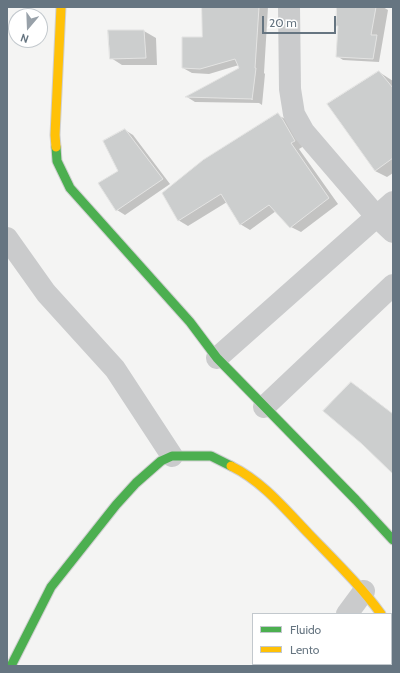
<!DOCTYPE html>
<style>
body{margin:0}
#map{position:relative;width:400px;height:673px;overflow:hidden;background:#f4f4f3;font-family:Cabin,sans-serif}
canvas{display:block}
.frame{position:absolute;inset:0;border:8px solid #667581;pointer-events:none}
.legend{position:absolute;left:252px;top:613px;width:140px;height:52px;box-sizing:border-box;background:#fff;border:1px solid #c2c8cd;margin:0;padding:5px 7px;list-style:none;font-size:12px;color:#667581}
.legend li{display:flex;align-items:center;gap:8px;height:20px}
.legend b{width:20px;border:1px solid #c2c8cd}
.north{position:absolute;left:8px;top:8px;width:40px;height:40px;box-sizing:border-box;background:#fff;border:1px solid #c2c8cd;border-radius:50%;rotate:199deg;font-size:11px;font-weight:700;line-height:16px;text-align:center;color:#667581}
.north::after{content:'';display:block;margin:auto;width:14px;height:18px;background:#98a1a9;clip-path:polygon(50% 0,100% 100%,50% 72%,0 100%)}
.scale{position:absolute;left:262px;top:16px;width:74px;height:18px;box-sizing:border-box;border:2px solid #667581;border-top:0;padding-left:5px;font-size:12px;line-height:14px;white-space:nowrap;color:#667581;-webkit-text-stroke:3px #fff;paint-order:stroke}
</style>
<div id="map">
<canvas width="400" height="673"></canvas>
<div class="frame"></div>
<ul class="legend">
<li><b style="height:5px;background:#4caf50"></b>Fluido</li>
<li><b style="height:5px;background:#ffc107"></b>Lento</li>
</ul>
<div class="north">N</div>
<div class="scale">20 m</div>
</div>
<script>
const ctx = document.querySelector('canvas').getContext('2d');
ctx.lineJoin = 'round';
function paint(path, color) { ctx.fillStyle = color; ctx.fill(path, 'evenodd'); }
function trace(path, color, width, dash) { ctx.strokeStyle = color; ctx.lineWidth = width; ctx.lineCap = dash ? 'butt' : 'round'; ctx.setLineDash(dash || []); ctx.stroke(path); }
const shadow = new Path2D(`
 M 203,7 L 268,7 L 264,73 L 265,74 L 262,105 L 259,103 L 195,102 L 187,97 L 240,68 L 239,65 L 209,74 L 192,73 L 183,68 L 203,38 Z
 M 338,7 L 383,7 L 388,10 L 379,62 L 343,60 L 337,56 L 339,27 L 337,25 Z
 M 110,31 L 144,31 L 156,38 L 157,65 L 122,65 L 111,58 Z
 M 379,72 L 393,81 L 393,173 L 387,177 L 375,171 Z
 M 278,115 L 287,120 L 304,146 L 299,149 L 338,204 L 301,232 L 291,227 L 276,211 L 250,230 L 240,224 L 227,202 L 188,226 L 178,220 Z
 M 125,130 L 133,135 L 170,184 L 125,215 L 117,210 L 120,171 Z
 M 351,383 L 359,388 L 393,414 L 393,472 Z`);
const building = new Path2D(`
 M 202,7 L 259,7 L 255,68 L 256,68 L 252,100 L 252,99 L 185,97 L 239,68 L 235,59 L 200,69 L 182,68 L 182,37 L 202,37 Z
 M 337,7 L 376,7 L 371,35 L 377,35 L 373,59 L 336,57 L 338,26 L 336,26 Z
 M 108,30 L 144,30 L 146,58 L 110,59 Z
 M 379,71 L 393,88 L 393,158 L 375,171 L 327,104 Z
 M 278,113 L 283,120 L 295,141 L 291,143 L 329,198 L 290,228 L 269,205 L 240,225 L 221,194 L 178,221 L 162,193 L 203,160 Z
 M 125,129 L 163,179 L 116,211 L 98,183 L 118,171 L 103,141 Z
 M 351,382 L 393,414 L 393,474 L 362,444 L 323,411 Z`);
const street = new Path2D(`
 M 289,7 L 290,89 L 294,114 L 304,132 L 376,216 L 393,232
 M 7,238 L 46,293 L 115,369 L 172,456
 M 217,358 L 393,202
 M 264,407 L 393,285
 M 347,614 L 364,591
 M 391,627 L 393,630
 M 308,666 L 309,664`);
const fast = new Path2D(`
 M 56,147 L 57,161 L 70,188 L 190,322 L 217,358 L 356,500 L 393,540
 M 11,666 L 51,587 L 116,505 L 136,483 L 161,461 L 172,456 L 211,456 L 231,466`);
const slow = new Path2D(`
 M 56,147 L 55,135 L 61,7
 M 231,466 C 262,481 285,509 309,534 C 334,560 360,585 381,614`);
paint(shadow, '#0003');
paint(building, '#cccece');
trace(building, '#e3e3e2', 1);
trace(fast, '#d0d0d1', 11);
trace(slow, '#d0d0d1', 11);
trace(street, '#cacbcc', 22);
trace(fast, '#4caf50', 9);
trace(slow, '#ffc107', 9);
</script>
